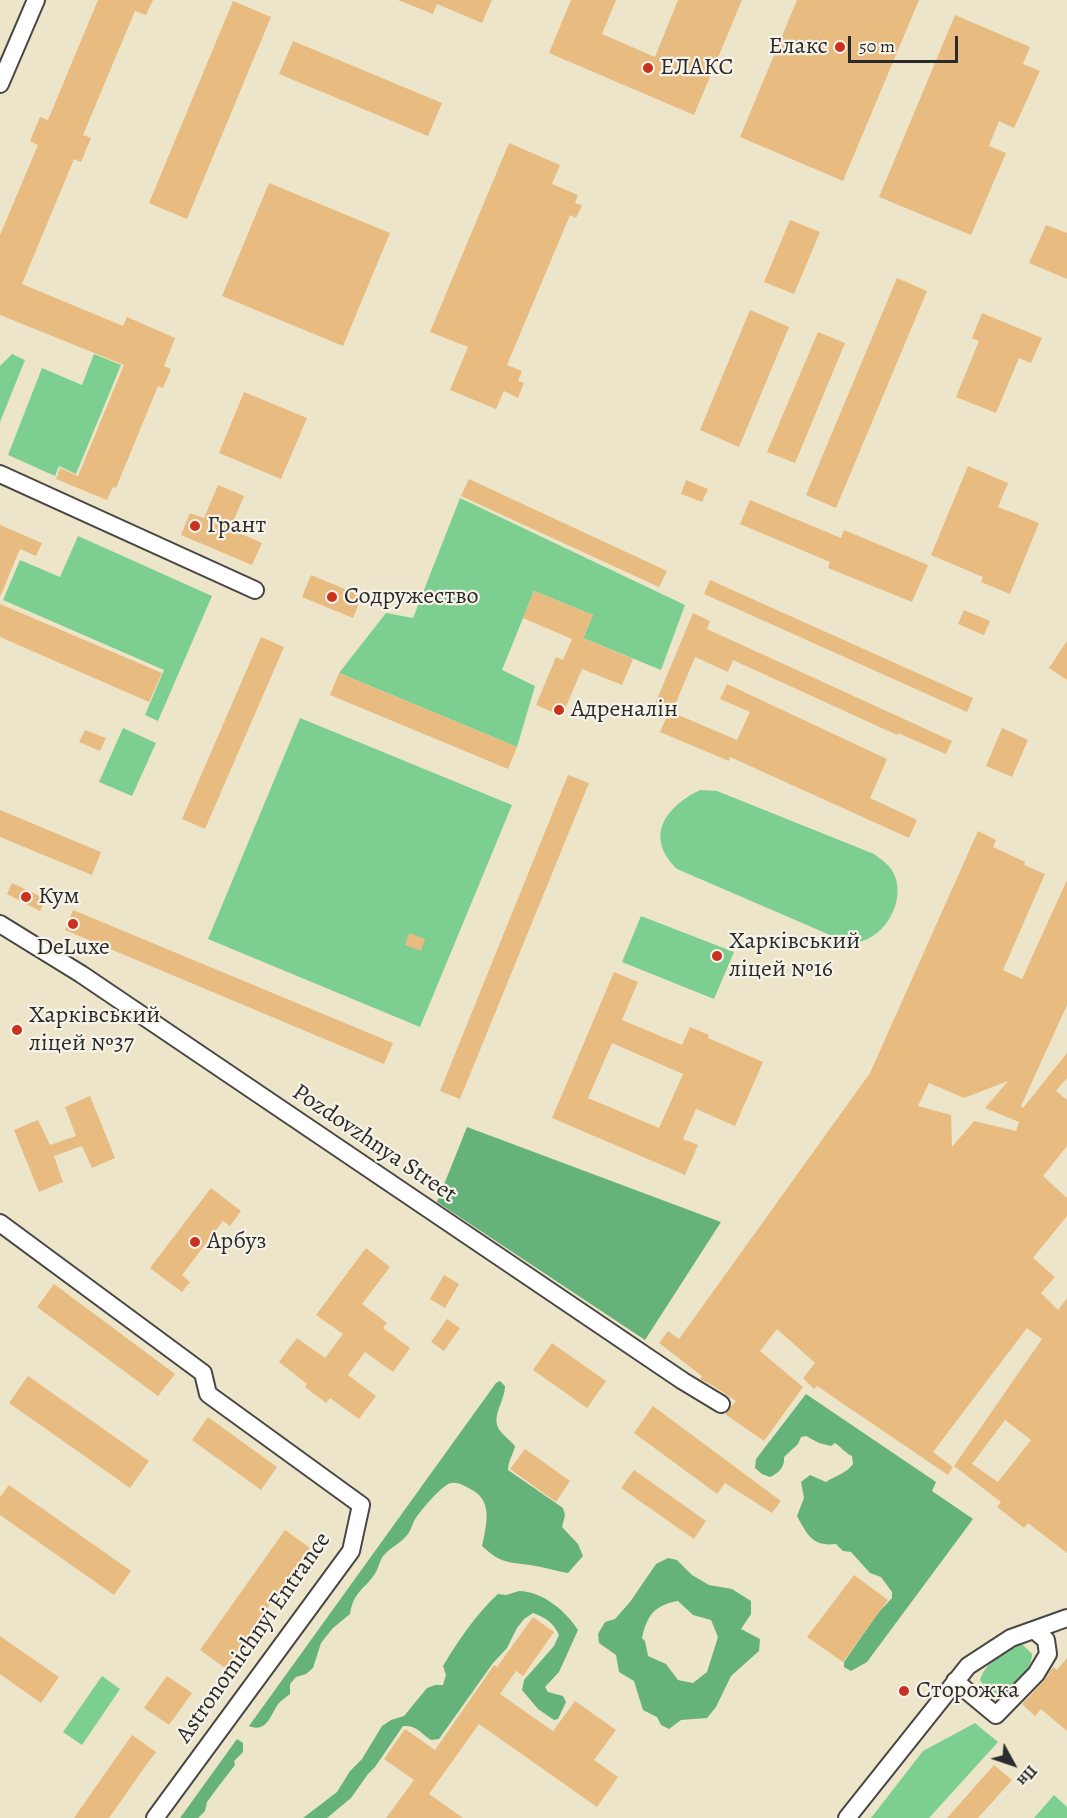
<!DOCTYPE html>
<meta charset="utf-8">
<style>
body{margin:0}
#map{position:relative;width:1067px;height:1818px;overflow:hidden;background:#ede5c9;font-family:Alegreya,serif}
canvas{display:block}
.north{position:absolute;left:983px;top:1734px;width:60px;height:60px;-webkit-text-stroke:4px #f7f3e8;paint-order:stroke;rotate:130deg;font-size:16px;font-weight:700;line-height:24px;text-align:center;color:#2b2b2b}
.north::after{content:'';display:block;margin:auto;width:21px;height:27px;background:#2b2b2b;clip-path:polygon(50% 0,100% 100%,50% 72%,0 100%)}
.scale{position:absolute;left:848px;top:36px;width:110px;height:27px;box-sizing:border-box;border:3px solid #2b2b2b;border-top:0;padding-left:8px;font-size:18px;line-height:21px;white-space:nowrap;color:#2b2b2b;-webkit-text-stroke:4px #f7f3e8;paint-order:stroke}
</style>
<div id="map">
<canvas width="1067" height="1818"></canvas>
<div class="north">Пн</div>
<div class="scale">50 m</div>
</div>
<script>
const ctx = document.querySelector('canvas').getContext('2d');
ctx.lineJoin = 'round';
function paint(path, color) { ctx.fillStyle = color; ctx.fill(path, 'evenodd'); }
function trace(path, color, width, dash) { ctx.strokeStyle = color; ctx.lineWidth = width; ctx.lineCap = dash ? 'butt' : 'round'; ctx.setLineDash(dash || []); ctx.stroke(path); }
function label(font, color, halo, rows, align = 'center') {
  ctx.font = font + ' Alegreya,serif'; ctx.lineWidth = 4.5; ctx.setLineDash([]); ctx.textBaseline = 'middle'; ctx.strokeStyle = halo; ctx.fillStyle = color; for (const [text, x, y, turn = 0] of rows) {
    ctx.save(); ctx.translate(x, y); ctx.rotate((+turn || 0) * Math.PI / 180); ctx.textAlign = isNaN(turn) ? turn : align; if (halo) ctx.strokeText(text, 0, 0); ctx.fillText(text, 0, 0); ctx.restore();
  }
}
const green = new Path2D(`
 M 12,354 L 25,360 L 0,422 L 0,366 Z
 M 94,354 L 121,365 L 76,474 L 59,466 L 55,476 L 8,455 L 42,368 L 82,385 Z
 M 460,498 L 685,605 L 661,670 L 583,638 L 593,615 L 534,591 L 502,670 L 535,686 L 517,747 L 339,673 L 386,613 L 413,618 Z
 M 78,536 L 212,596 L 158,721 L 145,715 L 164,670 L 3,600 L 20,560 L 60,577 Z
 M 300,718 L 512,805 L 420,1027 L 208,939 Z
 M 123,728 L 156,743 L 132,796 L 99,782 Z
 M 700,790 L 717,791 L 874,854 C 882,860 890,865 894,874 C 906,900 886,937 858,942 C 854,943 848,942 844,941 L 677,869 C 644,837 665,807 700,790 Z
 M 641,916 L 734,952 L 714,999 L 622,962 Z
 M 1022,1644 L 1032,1654 C 1033,1668 1010,1697 994,1693 C 988,1692 984,1685 980,1680 C 986,1661 1002,1655 1018,1645 Z
 M 102,1676 L 120,1689 L 82,1745 L 63,1732 Z
 M 975,1723 L 998,1742 L 929,1818 L 871,1818 L 923,1751 Z
 M 1054,1795 L 1067,1807 L 1067,1818 L 1034,1818 Z`);
const forest = new Path2D(`
 M 467,1127 L 721,1222 L 645,1340 L 437,1202 Z
 M 500,1381 L 505,1386 C 505,1402 489,1418 501,1432 C 505,1437 511,1441 515,1446 C 513,1455 508,1461 508,1470 L 563,1508 L 565,1515 L 562,1527 L 578,1544 L 583,1556 L 568,1573 C 556,1571 543,1567 530,1565 C 507,1562 500,1563 482,1546 C 486,1527 493,1503 474,1491 C 466,1487 457,1480 448,1484 C 439,1489 419,1512 414,1521 C 412,1525 411,1530 408,1534 C 401,1543 391,1547 384,1555 C 380,1559 379,1567 376,1572 C 365,1590 354,1590 350,1614 L 333,1628 L 321,1643 L 313,1668 L 306,1674 L 296,1677 L 290,1684 L 290,1694 C 286,1697 282,1700 278,1704 C 270,1716 267,1733 249,1726 L 496,1383 Z
 M 806,1394 L 936,1482 L 932,1491 L 973,1519 L 867,1662 L 851,1671 L 844,1667 L 844,1662 L 878,1613 L 892,1598 L 892,1592 L 881,1577 L 870,1573 L 851,1552 L 843,1551 L 836,1544 C 812,1547 807,1534 797,1516 L 804,1498 L 801,1482 L 810,1475 L 826,1482 C 835,1476 847,1473 853,1464 L 852,1456 C 845,1453 841,1447 835,1443 L 831,1446 L 819,1443 L 806,1436 L 801,1437 L 798,1444 L 784,1457 C 785,1467 779,1473 770,1477 L 762,1474 L 755,1468 L 756,1459 Z
 M 668,1558 L 677,1560 L 692,1575 L 709,1585 L 732,1589 L 751,1601 L 751,1614 L 741,1629 L 760,1639 L 759,1651 L 731,1676 L 716,1707 L 707,1718 L 681,1720 L 669,1729 L 661,1725 L 657,1717 L 643,1710 L 634,1681 L 619,1672 L 616,1655 L 599,1643 L 598,1634 L 605,1622 L 615,1619 L 630,1602 L 656,1564 ZM 678,1601 L 693,1615 L 711,1620 L 718,1637 L 707,1672 L 693,1683 L 678,1680 L 666,1664 L 648,1656 L 645,1641 L 642,1638 C 647,1616 654,1605 678,1601 Z
 M 519,1591 C 542,1591 566,1611 578,1630 L 559,1672 L 545,1687 L 548,1692 L 563,1696 L 566,1702 L 558,1719 L 554,1720 L 538,1709 L 522,1690 L 524,1680 L 554,1646 L 559,1635 C 553,1622 546,1618 533,1613 L 524,1619 L 517,1628 L 507,1648 L 493,1663 L 439,1739 L 431,1740 C 420,1733 417,1725 403,1726 L 375,1767 L 368,1774 L 351,1798 L 327,1818 L 303,1818 L 337,1792 L 350,1771 L 362,1759 L 382,1726 L 391,1720 L 404,1716 L 427,1688 L 435,1685 L 443,1685 L 446,1675 L 443,1666 C 458,1641 476,1614 498,1594 L 506,1595 Z
 M 237,1739 L 243,1743 L 243,1752 L 234,1761 L 235,1765 L 218,1787 L 207,1802 L 205,1811 L 198,1818 L 180,1818 Z`);
const building = new Path2D(`
 M 98,0 L 153,0 L 146,15 L 135,11 L 83,135 L 91,138 L 81,162 L 74,159 L 22,284 L 123,326 L 127,317 L 175,338 L 164,366 L 171,369 L 163,388 L 158,386 L 116,488 L 113,487 L 107,500 L 56,479 L 60,468 L 78,476 L 124,365 L 0,315 L 0,235 L 38,145 L 30,141 L 40,117 L 48,120 Z
 M 398,0 L 492,0 L 482,23 L 437,4 L 433,14 Z
 M 571,0 L 616,0 L 602,34 L 655,57 L 678,0 L 742,0 L 694,115 L 549,53 Z
 M 797,0 L 919,0 L 843,181 L 740,137 Z
 M 233,1 L 271,17 L 187,219 L 149,203 Z
 M 955,15 L 1030,47 L 1023,64 L 1040,71 L 1014,128 L 999,121 L 989,146 L 1006,153 L 971,235 L 879,197 Z
 M 293,41 L 442,103 L 428,136 L 279,74 Z
 M 509,143 L 560,165 L 552,184 L 578,195 L 575,203 L 582,205 L 576,218 L 570,215 L 507,365 L 522,371 L 518,381 L 524,383 L 518,398 L 504,391 L 496,409 L 450,390 L 468,347 L 430,332 Z
 M 269,183 L 390,233 L 343,346 L 222,296 Z
 M 790,220 L 820,232 L 794,294 L 764,282 Z
 M 1046,225 L 1067,233 L 1067,279 L 1029,263 Z
 M 897,278 L 927,291 L 836,508 L 806,495 Z
 M 750,310 L 789,327 L 739,447 L 700,430 Z
 M 982,313 L 1042,338 L 1031,363 L 1019,358 L 996,413 L 956,397 L 979,341 L 972,338 Z
 M 818,332 L 845,343 L 795,463 L 767,452 Z
 M 244,392 L 307,418 L 281,479 L 219,453 Z
 M 968,466 L 1008,483 L 998,507 L 1039,523 L 1010,594 L 981,582 L 983,577 L 931,555 Z
 M 469,479 L 667,571 L 659,587 L 461,496 Z
 M 686,480 L 708,489 L 702,502 L 681,494 Z
 M 218,485 L 244,496 L 230,529 L 262,543 L 252,565 L 181,535 L 190,513 L 204,518 Z
 M 750,500 L 841,538 L 844,530 L 928,565 L 912,602 L 828,568 L 830,562 L 740,524 Z
 M 0,525 L 42,543 L 36,556 L 20,549 L 0,597 Z
 M 311,575 L 362,596 L 353,618 L 302,597 Z
 M 710,580 L 973,698 L 967,712 L 704,594 Z
 M 534,591 L 593,615 L 583,638 L 633,659 L 622,685 L 582,669 L 562,716 L 536,705 L 556,657 L 563,660 L 572,639 L 523,618 Z
 M 0,604 L 162,673 L 149,702 L 0,637 Z
 M 964,610 L 990,621 L 984,635 L 958,624 Z
 M 693,613 L 710,621 L 707,629 L 952,741 L 946,754 L 898,733 L 897,735 L 733,660 L 728,672 L 695,657 L 672,712 L 655,704 Z
 M 261,637 L 284,647 L 205,829 L 182,819 Z
 M 1067,641 L 1067,680 L 1049,668 Z
 M 339,673 L 517,747 L 508,769 L 330,695 Z
 M 727,684 L 887,759 L 870,798 L 917,820 L 909,838 L 730,757 L 729,761 L 660,732 L 669,711 L 737,740 L 750,712 L 720,699 Z
 M 1002,728 L 1028,740 L 1012,777 L 986,766 Z
 M 85,730 L 106,738 L 100,751 L 79,742 Z
 M 568,775 L 589,783 L 460,1099 L 440,1091 Z
 M 0,810 L 101,852 L 92,875 L 0,837 Z
 M 978,831 L 996,840 L 993,847 L 1025,862 L 1024,865 L 1045,874 L 1003,970 L 1022,979 L 1067,880 L 1067,1005 L 1021,1106 L 1023,1108 L 1067,1053 L 1067,1078 L 1056,1091 L 1067,1100 L 1067,1146 L 1043,1176 L 1067,1198 L 1067,1216 L 1033,1258 L 1055,1277 L 1041,1293 L 1058,1310 L 1067,1298 L 1067,1553 L 1028,1523 L 1024,1528 L 1010,1517 L 997,1507 L 1001,1502 L 954,1466 L 1042,1339 L 1027,1328 L 933,1452 L 953,1467 L 948,1475 L 817,1386 L 814,1389 L 803,1378 L 815,1363 L 777,1329 L 760,1351 L 803,1387 L 764,1441 L 725,1414 L 736,1401 L 712,1385 L 700,1379 L 702,1376 L 659,1343 L 668,1331 L 679,1339 L 870,1073 ZM 1008,1081 L 985,1108 L 1019,1122 L 1016,1131 L 974,1121 L 952,1147 L 951,1115 L 918,1106 L 929,1083 L 964,1098 ZM 1005,1420 L 1031,1440 L 998,1482 L 972,1464 Z
 M 12,883 L 46,899 L 40,911 L 7,894 Z
 M 73,910 L 393,1043 L 384,1064 L 65,930 Z
 M 409,933 L 425,939 L 421,951 L 405,945 Z
 M 614,972 L 638,982 L 622,1020 L 682,1045 L 690,1027 L 709,1035 L 708,1038 L 763,1062 L 735,1126 L 696,1109 L 683,1139 L 698,1145 L 685,1175 L 552,1118 ZM 612,1043 L 683,1074 L 659,1128 L 588,1098 Z
 M 90,1096 L 115,1158 L 92,1168 L 82,1146 L 54,1156 L 63,1182 L 39,1192 L 14,1130 L 38,1120 L 50,1145 L 76,1136 L 65,1107 Z
 M 211,1188 L 241,1211 L 230,1226 L 223,1221 L 182,1275 L 190,1282 L 182,1292 L 150,1268 Z
 M 366,1248 L 390,1267 L 362,1304 L 387,1323 L 383,1328 L 410,1348 L 393,1372 L 365,1352 L 348,1375 L 376,1396 L 359,1419 L 330,1398 L 326,1403 L 305,1387 L 307,1384 L 279,1362 L 297,1338 L 325,1358 L 343,1334 L 316,1315 Z
 M 444,1275 L 459,1284 L 445,1308 L 430,1299 Z
 M 54,1284 L 175,1374 L 158,1396 L 37,1307 Z
 M 447,1319 L 460,1328 L 444,1351 L 431,1342 Z
 M 552,1343 L 606,1381 L 587,1408 L 533,1370 Z
 M 28,1376 L 149,1461 L 130,1488 L 9,1403 Z
 M 653,1406 L 781,1501 L 772,1513 L 725,1483 L 717,1494 L 634,1433 Z
 M 208,1417 L 277,1467 L 261,1490 L 192,1440 Z
 M 525,1449 L 570,1481 L 556,1502 L 510,1469 Z
 M 634,1470 L 706,1521 L 694,1539 L 621,1488 Z
 M 9,1485 L 131,1571 L 114,1595 L 0,1515 L 0,1497 Z
 M 285,1530 L 310,1548 L 225,1668 L 200,1650 Z
 M 854,1575 L 888,1600 L 843,1662 L 807,1637 Z
 M 533,1617 L 554,1632 L 523,1676 L 516,1671 L 500,1694 L 553,1731 L 575,1701 L 616,1730 L 594,1760 L 618,1777 L 597,1807 L 479,1724 L 429,1794 L 463,1818 L 386,1818 L 414,1780 L 384,1759 L 405,1729 L 435,1750 L 494,1665 L 497,1667 Z
 M 0,1636 L 59,1677 L 41,1703 L 0,1674 Z
 M 1067,1658 L 1067,1731 L 1041,1709 L 1035,1716 L 1022,1704 L 1044,1681 L 1053,1667 L 1057,1670 Z
 M 167,1676 L 192,1693 L 169,1725 L 144,1708 Z
 M 132,1735 L 156,1752 L 144,1768 L 109,1818 L 74,1818 Z
 M 994,1765 L 1012,1780 L 978,1818 L 947,1818 Z`);
const minor = new Path2D(`
 M 0,84 L 36,0
 M 0,474 L 255,590
 M 0,924 L 81,974 L 683,1381 L 721,1404
 M 0,1223 L 203,1373 L 208,1394 L 361,1505 L 351,1551 L 155,1818
 M 955,1681 L 996,1715 L 1036,1674 L 1048,1654 L 1046,1640 L 1034,1630
 M 847,1818 L 968,1666 L 1011,1638 L 1067,1618`);
const markers = [
 [840,47,6,"#c8321e"],
 [648,68,6,"#c8321e"],
 [195,526,6,"#c8321e"],
 [332,597,6,"#c8321e"],
 [559,710,6,"#c8321e"],
 [26,897,6,"#c8321e"],
 [73,924,6,"#c8321e"],
 [717,956,6,"#c8321e"],
 [17,1030,6,"#c8321e"],
 [195,1242,6,"#c8321e"],
 [904,1691,6,"#c8321e"]
];
const poiNames = [
 ["Елакс",828,47,"right"],
 ["ЕЛАКС",660,68],
 ["Грант",207,526],
 ["Содружество",344,597],
 ["Адреналін",571,710],
 ["Кум",38,897],
 ["Харківський",729,942],
 ["ліцей №16",729,970],
 ["DeLuxe",73,948,"center"],
 ["Харківський",29,1016],
 ["ліцей №37",29,1044],
 ["Арбуз",207,1242],
 ["Сторожка",916,1691]
];
const streetNames = [
 ["Pozdovzhnya Street",374,1144,34],
 ["Astronomichnyi Entrance",254,1638,-55]
];
paint(green, '#7dcf91');
paint(forest, '#66b27b');
paint(building, '#e8bb81');
trace(minor, '#484743', 20);
trace(minor, '#fff', 16);
for (const [x, y, r, color] of markers) { const dot = new Path2D(); dot.arc(x, y, r, 0, 2 * Math.PI); ctx.fillStyle = color; ctx.fill(dot); trace(dot, '#f7f3e8', 2); }
label('24px', '#2b2b2b', '#f7f3e8', poiNames, 'left');
label('24px', '#2b2b2b', '#f7f3e8', streetNames);
</script>
